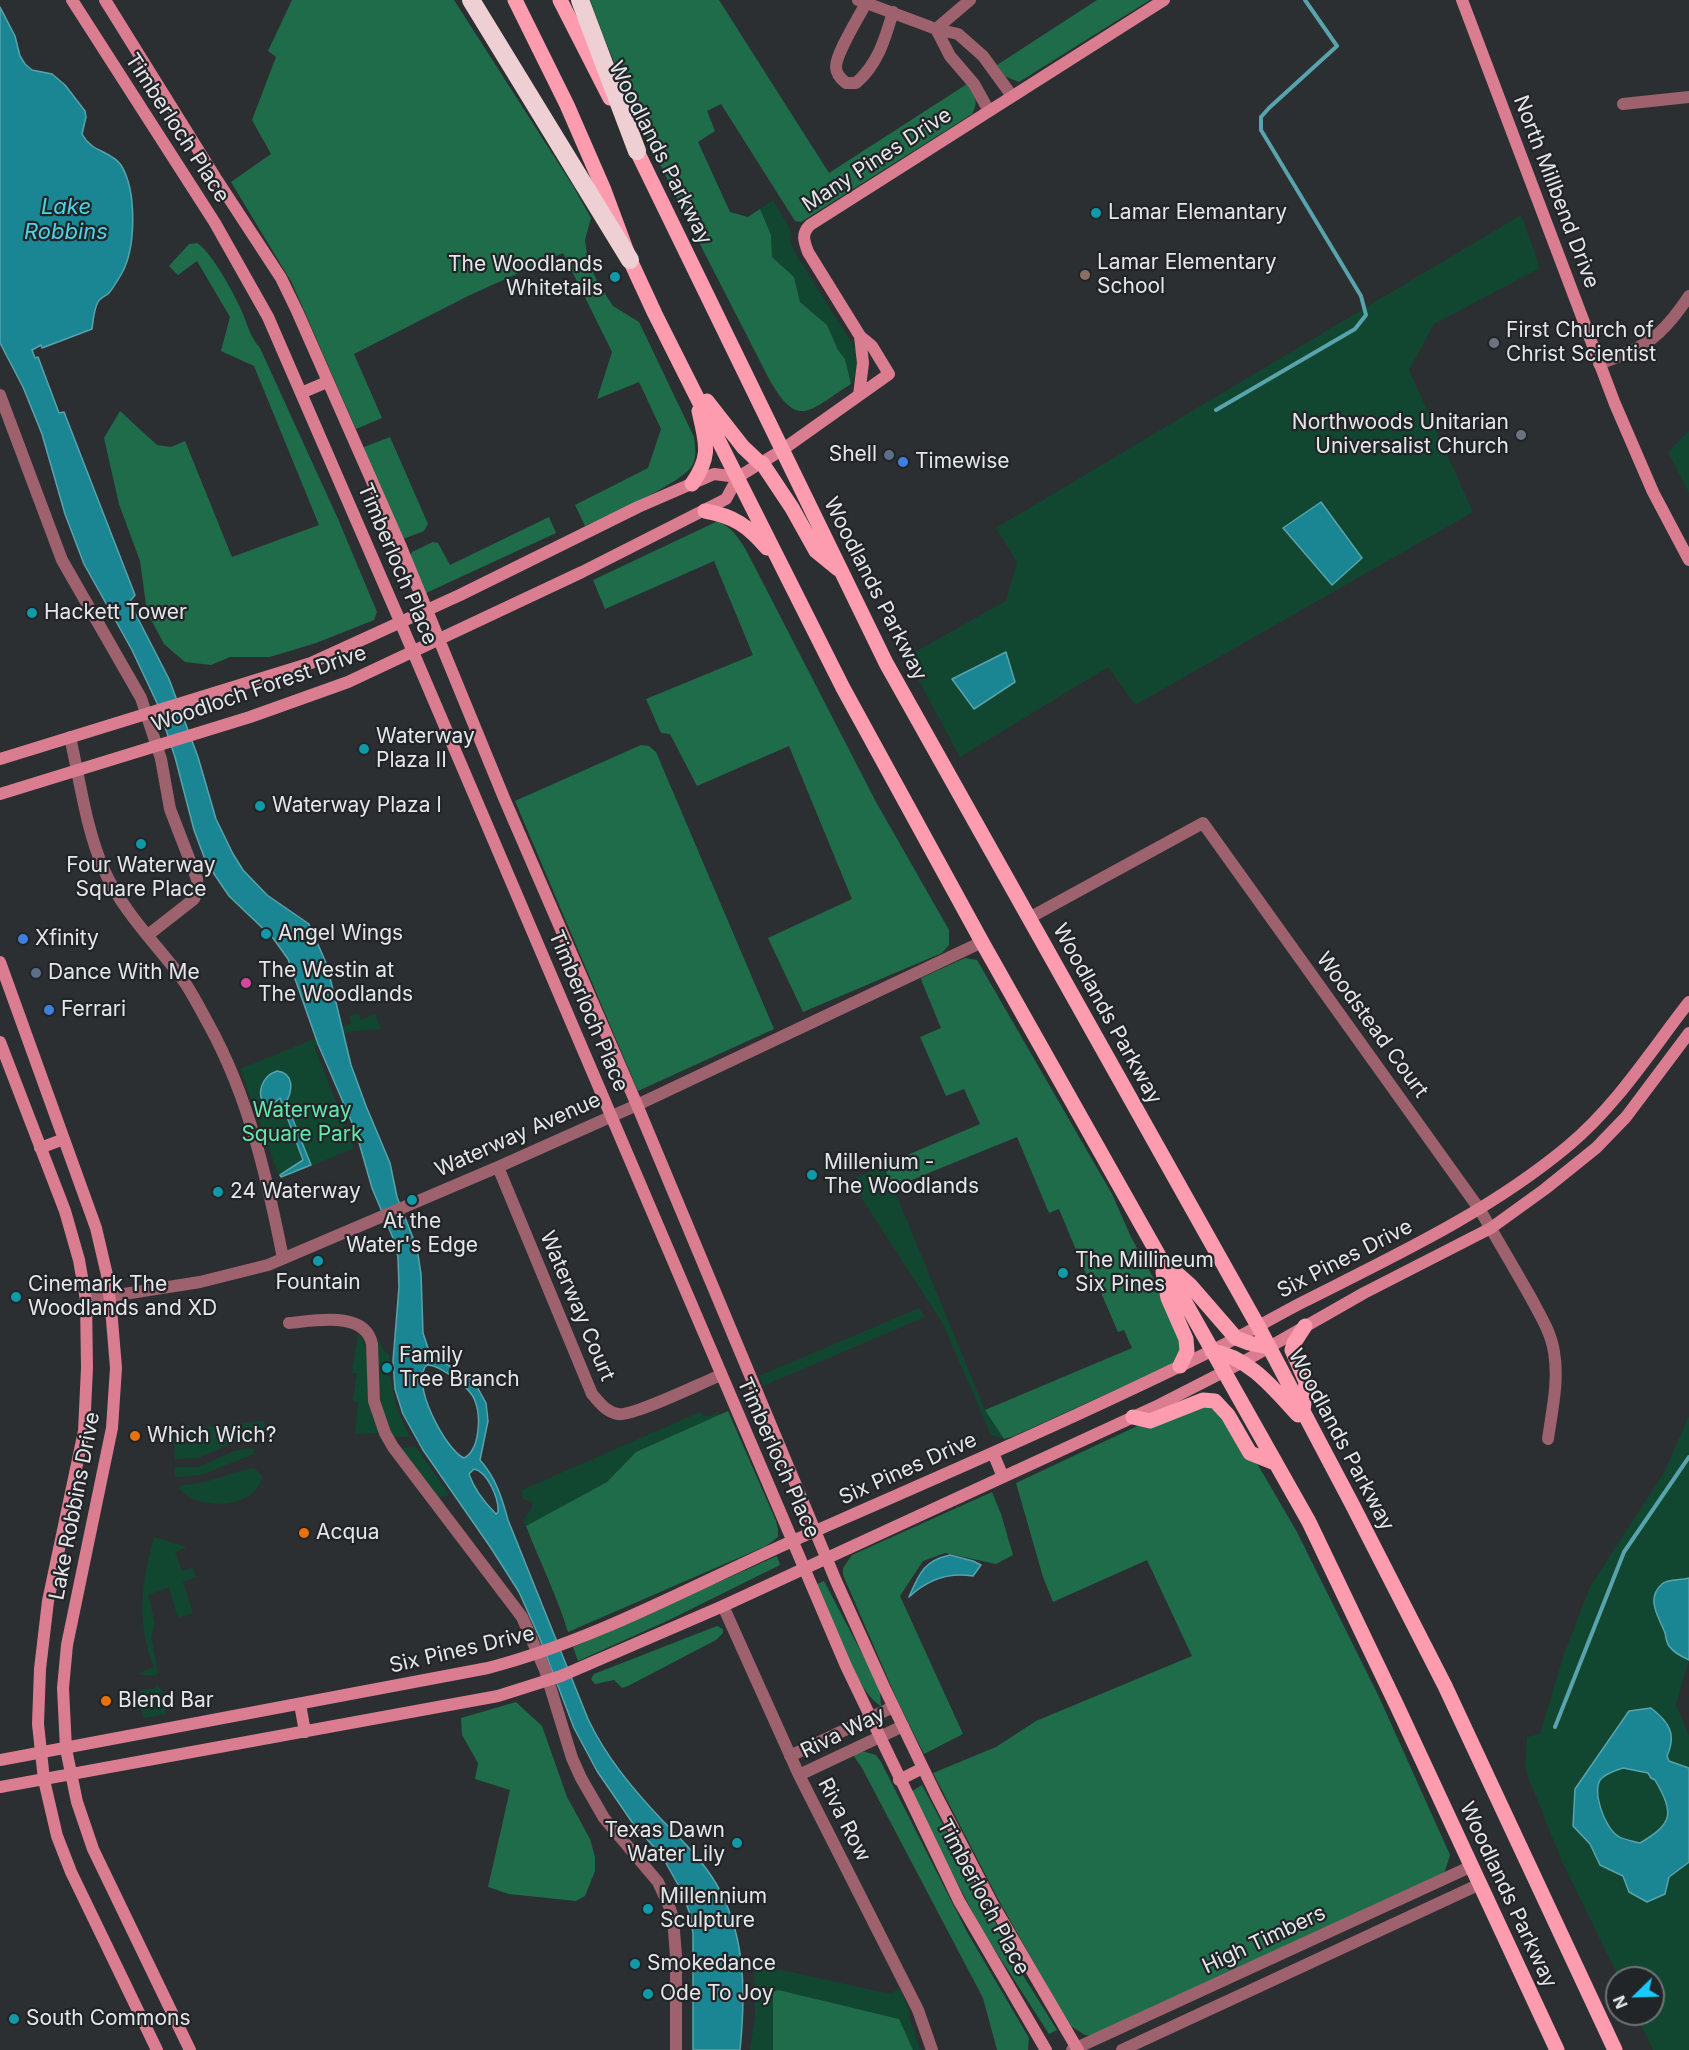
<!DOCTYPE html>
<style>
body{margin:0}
#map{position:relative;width:1689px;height:2050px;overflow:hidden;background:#2c2f32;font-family:Inter,sans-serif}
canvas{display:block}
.north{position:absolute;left:1605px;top:1966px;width:60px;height:60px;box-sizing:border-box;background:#222528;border:2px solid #707275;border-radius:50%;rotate:247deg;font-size:16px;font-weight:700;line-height:24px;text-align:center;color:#e5e6e8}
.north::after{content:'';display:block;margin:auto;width:21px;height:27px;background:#1bcafc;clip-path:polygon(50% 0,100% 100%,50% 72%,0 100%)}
</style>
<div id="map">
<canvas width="1689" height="2050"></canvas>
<div class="north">N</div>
</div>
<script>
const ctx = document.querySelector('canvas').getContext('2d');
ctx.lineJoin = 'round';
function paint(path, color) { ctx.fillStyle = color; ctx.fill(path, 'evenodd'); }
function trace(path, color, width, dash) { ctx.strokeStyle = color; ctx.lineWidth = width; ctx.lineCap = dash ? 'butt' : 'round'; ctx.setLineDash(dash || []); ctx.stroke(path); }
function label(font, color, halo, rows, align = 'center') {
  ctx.font = font + ' Inter,sans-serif'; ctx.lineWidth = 4.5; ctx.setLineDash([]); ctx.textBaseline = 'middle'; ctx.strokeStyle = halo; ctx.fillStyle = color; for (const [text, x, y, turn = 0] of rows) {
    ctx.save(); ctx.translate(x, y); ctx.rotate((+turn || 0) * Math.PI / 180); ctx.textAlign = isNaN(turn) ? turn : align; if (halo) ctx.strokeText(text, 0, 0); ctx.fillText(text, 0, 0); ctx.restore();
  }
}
const green = new Path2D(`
 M 773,200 L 790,229 L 791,244 L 797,256 L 856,350 C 860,362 857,374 851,384 L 845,359 L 838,350 L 827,325 L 800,302 L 794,277 L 772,257 L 771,235 L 760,209 Z
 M 1521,215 L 1540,268 L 1434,324 L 1409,370 L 1473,512 L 1135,705 L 1108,667 L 960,757 L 906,657 L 1006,601 L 1017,562 L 996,528 Z
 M 1689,431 L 1689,493 L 1668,452 Z
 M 358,1013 L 361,1020 L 375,1014 L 381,1029 L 352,1031 L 314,1046 L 354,1148 L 280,1179 L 240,1069 L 351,1024 L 349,1016 Z
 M 884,1165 L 985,1410 L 1004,1439 L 991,1435 L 943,1324 L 859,1194 L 852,1180 Z
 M 919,1308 L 925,1317 L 763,1386 L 759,1376 Z
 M 358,1333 C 371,1342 366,1385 369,1402 C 370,1413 375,1423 379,1433 L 355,1434 L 358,1402 L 353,1401 L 357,1373 L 352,1373 Z
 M 378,1338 L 384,1351 L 389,1354 L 389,1365 L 386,1365 L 386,1372 L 389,1372 L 396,1407 L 410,1437 L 394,1437 L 388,1427 L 381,1406 Z
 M 700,1412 L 704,1416 L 711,1416 L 719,1412 L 720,1415 L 636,1452 L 607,1482 L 526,1526 L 523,1520 L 532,1508 L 533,1502 L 523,1499 L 522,1490 Z
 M 1689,1416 L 1689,1659 L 1676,1705 L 1689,1735 L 1689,2050 L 1653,2050 L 1636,2014 L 1653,2014 L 1653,1978 L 1619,1978 L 1561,1859 L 1525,1769 L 1527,1737 L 1540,1734 L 1564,1654 L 1590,1587 L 1665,1471 Z
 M 264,1421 L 265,1427 L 252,1439 L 232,1443 L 198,1458 L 175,1459 L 173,1430 Z
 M 416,1447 L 448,1493 L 448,1496 L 438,1497 L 401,1448 Z
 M 253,1448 L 254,1454 L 201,1475 L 175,1477 L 175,1467 L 199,1467 L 234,1451 Z
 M 254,1468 L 263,1477 C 261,1481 259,1486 256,1489 C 243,1506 211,1507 194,1499 C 188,1497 183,1492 178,1488 L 182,1485 C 209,1484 228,1473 254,1468 Z
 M 154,1537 L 187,1547 L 175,1552 L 182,1571 L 193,1568 L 196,1577 L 183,1582 L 193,1613 L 180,1617 L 177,1616 L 169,1587 L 148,1595 L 155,1623 L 151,1637 L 158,1672 L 155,1676 L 141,1675 L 139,1673 L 154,1667 C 136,1621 141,1584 154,1537 Z
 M 156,1685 L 161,1689 L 166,1714 L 145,1718 L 142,1715 L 140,1690 L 155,1689 Z
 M 754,1964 L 891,1994 L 899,1988 L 910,2013 L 909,2017 L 920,2050 L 913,2050 L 910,2041 L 773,1993 L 773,2050 L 750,2050 L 755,2017 Z`);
const forest = new Path2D(`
 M 292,0 L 454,0 L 573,186 L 591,218 L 585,240 L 588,261 L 598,283 L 613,306 L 639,322 L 694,437 C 695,446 697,455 693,464 C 686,482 606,516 585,526 L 575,505 L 648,468 L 661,429 L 639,382 L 597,399 L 612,352 L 563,253 L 470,295 L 354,354 L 382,418 L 356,429 L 292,283 L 231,182 L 271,154 L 252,120 L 276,57 L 268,51 Z
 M 590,0 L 719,0 L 829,173 L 967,84 C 975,96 979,101 972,114 L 801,222 L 795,221 L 721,104 L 707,111 L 715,131 L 698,142 L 730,212 L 748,217 L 760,209 L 771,235 L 772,257 L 794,277 L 800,302 L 827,325 L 838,350 L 845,359 L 851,384 C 808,411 798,431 768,377 C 706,253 637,131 590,0 Z
 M 1097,0 L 1150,0 L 1019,82 L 1004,76 L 997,65 Z
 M 197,243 C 212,252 236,297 243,314 C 249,329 250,336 260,348 L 338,519 L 377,612 L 374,620 L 316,643 L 270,657 L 230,657 L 211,665 L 185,662 L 164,644 L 147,612 L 140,561 L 119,504 L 104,438 L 120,411 L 157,445 L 171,447 L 185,441 L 232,557 L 319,525 L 254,366 L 221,351 L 230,317 L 197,261 L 178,275 L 169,266 L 189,244 Z
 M 390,437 L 428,524 L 424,531 L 403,539 L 363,452 L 364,447 Z
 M 549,517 L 556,533 L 426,593 L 410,558 L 412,552 L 433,542 L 438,543 L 450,565 Z
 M 718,521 C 732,528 738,537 746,550 L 876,802 L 949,930 L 949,945 L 942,953 L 803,1012 L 768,938 L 852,899 L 789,746 L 697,786 L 670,734 L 661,733 L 646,699 L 753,655 L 714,561 L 605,609 L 593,580 Z
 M 641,745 L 649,746 L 656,752 L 774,1029 L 638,1091 L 515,801 Z
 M 965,958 L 977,960 L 1112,1194 L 1131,1237 L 1185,1336 L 1177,1360 L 1166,1367 L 1014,1436 L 1004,1439 L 985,1410 L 1132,1348 L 1124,1330 L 1118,1332 L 1092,1272 L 1086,1274 L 1059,1209 L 1049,1213 L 1017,1137 L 892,1188 L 884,1165 L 980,1124 L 964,1089 L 946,1096 L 920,1037 L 941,1028 L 922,982 L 921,978 Z
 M 1199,1397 L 1230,1417 L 1297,1532 L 1379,1697 L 1450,1855 L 1444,1874 L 1092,2036 L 1085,2035 L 1069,2025 L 997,1897 L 933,1773 L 996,1747 L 1036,1721 L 1192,1656 L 1147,1560 L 1053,1602 L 1043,1577 L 1016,1483 Z
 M 728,1411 L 776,1521 L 778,1529 L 778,1537 L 766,1546 L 568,1632 C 557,1596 540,1562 526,1526 L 607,1482 L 636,1452 Z
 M 992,1492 L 1001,1514 L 1013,1555 L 996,1564 L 945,1553 L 923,1561 L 900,1596 L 963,1734 L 924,1754 L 898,1702 L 843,1575 L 843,1568 L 852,1555 Z
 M 777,1556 L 780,1565 L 669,1620 L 578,1661 L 573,1647 Z
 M 824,1581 L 869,1667 L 880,1692 L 881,1706 C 854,1690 830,1614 817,1584 Z
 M 717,1626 L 723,1629 L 723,1633 L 716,1640 L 628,1686 L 622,1688 L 614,1680 L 595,1684 L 591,1679 L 594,1674 Z
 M 516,1702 L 542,1726 L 567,1797 L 590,1839 L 595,1857 L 595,1871 L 585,1896 L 576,1901 L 509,1894 L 488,1887 L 510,1790 L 475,1779 L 478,1763 L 462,1735 L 461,1718 Z
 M 862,1751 L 876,1755 L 881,1762 L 967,1932 L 1029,2038 L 1028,2050 L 997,2050 L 983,1998 L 862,1768 L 853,1755 Z
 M 922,1785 L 1024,1977 L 1057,2030 L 1049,2034 L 982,1930 L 939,1848 L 912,1791 Z
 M 778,1990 L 899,2019 L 913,2050 L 773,2050 L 773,1992 Z`);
const water = new Path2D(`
 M 0,7 L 15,36 L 20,56 L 25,64 L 32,70 L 52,74 L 65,85 L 85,111 L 86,117 L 82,134 C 92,153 110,150 121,165 C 137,191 136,247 122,273 C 118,280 114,287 109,293 C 106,296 100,298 98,302 C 94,309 93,321 92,329 L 42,348 L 41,345 L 32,350 L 35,358 L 38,357 L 59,413 L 64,412 L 135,595 L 131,600 L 131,605 L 169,679 L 198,757 L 216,819 L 233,854 L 243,870 L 267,895 L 309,924 L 327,965 L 351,1065 L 366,1106 L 390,1163 L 397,1197 L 417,1248 L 421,1274 L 423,1333 L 428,1348 L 435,1358 L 465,1374 L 475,1383 L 486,1403 L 488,1421 L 480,1460 C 496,1478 502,1498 508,1520 L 588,1719 C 606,1757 632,1788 661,1819 C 679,1837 698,1856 712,1877 C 746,1929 746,1991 740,2050 L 693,2050 L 693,1934 L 690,1914 L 681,1890 L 662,1856 L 634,1825 L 597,1771 L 574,1728 L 540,1639 L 519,1592 L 491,1548 L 423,1450 L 403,1414 L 395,1389 L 393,1361 L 399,1287 L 398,1257 L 393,1238 L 372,1188 L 356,1132 L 318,1044 L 288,959 L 273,938 L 229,896 L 206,862 L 194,830 L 175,757 L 157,703 L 132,650 L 84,564 L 65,514 L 42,434 L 23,387 L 0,343 ZM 427,1365 C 440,1365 471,1388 475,1401 C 481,1416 480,1450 464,1458 C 446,1451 409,1381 427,1365 ZM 474,1469 C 488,1472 499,1499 498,1512 L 496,1514 C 485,1503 474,1489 469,1474 Z
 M 1321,502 L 1362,558 L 1332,585 L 1283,528 Z
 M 1006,652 L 1015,682 L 974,709 L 952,679 Z
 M 277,1071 C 294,1073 293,1090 286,1102 L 311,1165 L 281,1177 L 280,1175 L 303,1160 L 280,1098 L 274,1103 L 266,1106 C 255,1094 262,1076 277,1071 Z
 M 950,1555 L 973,1561 L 981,1565 L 973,1576 C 948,1572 928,1579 909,1597 C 919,1574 923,1561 950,1555 Z
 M 1689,1578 L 1689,1660 C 1681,1656 1674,1653 1669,1646 C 1666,1642 1666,1637 1665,1633 C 1659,1617 1645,1599 1662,1584 C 1669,1578 1680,1581 1689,1578 Z
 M 1651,1708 C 1669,1722 1677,1734 1667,1756 L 1669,1761 L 1689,1768 L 1689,1862 L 1669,1877 L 1665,1894 L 1647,1902 L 1629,1892 L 1623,1876 L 1600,1865 L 1590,1844 L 1573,1826 L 1575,1789 L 1629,1711 ZM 1623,1768 L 1648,1773 L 1651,1778 L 1655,1780 C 1674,1813 1674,1823 1640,1843 C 1633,1841 1624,1840 1618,1836 C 1605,1829 1590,1788 1602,1778 C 1607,1773 1617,1770 1623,1768 Z`);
const stream = new Path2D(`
 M 1216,410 L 1355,329 L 1366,315 L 1361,296 L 1261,130 L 1261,117 L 1269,108 L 1337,46 L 1305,0
 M 1555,1727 L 1624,1552 L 1689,1457`);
const street = new Path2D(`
 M 858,0 L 936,29 L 958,34 L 983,56 L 1012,96
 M 866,3 C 859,17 836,53 836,67 C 836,74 841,79 846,83 L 856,83 C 878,64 885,39 893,12
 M 936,29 L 950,56 L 974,84 L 989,111
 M 936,29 L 970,0
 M 1623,104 L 1689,97
 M 1599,364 C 1646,347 1661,338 1689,296
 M 0,395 L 62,560 L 141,698 L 161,759 L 170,809 L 197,879 L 198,889 L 194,899 L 148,935
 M 70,737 C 80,781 86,829 104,870 C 122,910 155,943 181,977 C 192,992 200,1009 209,1025 C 249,1098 267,1178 283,1258
 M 1029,918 L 1203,823 L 1480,1210 C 1497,1239 1514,1268 1531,1298 C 1540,1315 1551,1332 1554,1352 C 1559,1381 1552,1410 1548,1439
 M 498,1167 L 592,1394 C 600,1403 606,1412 618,1414 C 632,1417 703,1382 721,1375
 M 86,1300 L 200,1282 L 268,1265 L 498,1167 L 637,1105 L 982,942
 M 289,1323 C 314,1321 365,1310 372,1344 L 374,1401 L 385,1433 L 393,1447 L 522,1617 L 545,1670 L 572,1758 L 581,1778 L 604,1818 L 658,1882 L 669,1906 L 673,1918 L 676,1956 L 676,2050
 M 723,1606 L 799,1775 L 918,2010 L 932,2050
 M 790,1756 L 893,1707
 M 799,1775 L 903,1726
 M 1072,2050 L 1472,1866
 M 1122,2050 L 1480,1884`);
const secondary = new Path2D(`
 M 72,0 L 215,223 L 268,317 L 396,612 L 846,1666 L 959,1901 L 1046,2050
 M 105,0 L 215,177 L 281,278 L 297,311 L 401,547 L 504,798 L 637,1105 L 836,1581 L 884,1687 L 936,1795 L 992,1903 L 1078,2050
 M 1462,0 L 1615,404 L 1653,492 L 1689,560
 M 301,393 L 327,382
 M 859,395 L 863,363 L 860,336
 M 0,759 L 311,663 L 460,595 L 638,507 L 714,474 L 738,477
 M 0,794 L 250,717 L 348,682 L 582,572 L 726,499 L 738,477 L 782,450 L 889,374 L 872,346 L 860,336 L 808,252 C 804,241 801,234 810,225 L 1164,0
 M 0,962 L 96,1228 L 107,1275 L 112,1320 L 116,1368 L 112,1428 L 67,1645 L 63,1688 L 66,1749 L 77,1802 L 93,1849 L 190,2050
 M 0,1042 L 65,1211 L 79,1260 L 86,1300 L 87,1368 L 84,1431 L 48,1601 L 40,1669 L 38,1724 L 44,1780 L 57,1836 L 71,1872 L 157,2050
 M 40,1148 L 64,1139
 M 993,1453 L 1003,1477
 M 300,1704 L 305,1732
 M 0,1760 L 488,1668 C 596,1640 695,1584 797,1539 C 936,1478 1075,1418 1211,1351 C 1242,1336 1272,1318 1303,1302 C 1394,1256 1489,1212 1568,1146 C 1617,1105 1650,1052 1689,1002
 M 899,1780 L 923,1768
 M 0,1787 L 498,1696 L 561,1676 L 723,1606 L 1155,1407 L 1243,1362 L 1364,1293 L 1491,1228 L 1545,1189 L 1596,1148 L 1626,1117 L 1689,1033`);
const primary = new Path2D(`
 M 515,0 L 567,105 L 604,190 L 630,260 L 655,314 L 843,688 L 982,942 L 1309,1522 L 1397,1706 L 1557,2050
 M 560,0 L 610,98
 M 632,141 L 886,663 L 1258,1326 L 1352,1504 L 1445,1686 L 1615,2050
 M 707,401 L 743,447 L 761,464
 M 762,463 L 792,508 L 816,551 L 838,569
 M 692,484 C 712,455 706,443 699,411
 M 705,511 C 734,516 748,526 767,548
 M 1171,1268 L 1190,1285 L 1236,1338 L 1249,1343 L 1268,1347
 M 1163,1272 L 1168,1298 L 1186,1339 L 1187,1351 L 1180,1366
 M 1212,1351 C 1249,1357 1274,1389 1298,1415
 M 1303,1412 L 1306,1382 L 1292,1350 L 1294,1343 L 1305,1326
 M 1133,1417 L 1150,1421 L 1203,1400 L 1215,1401 L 1228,1415 L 1250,1453 L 1275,1463`);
const highway = new Path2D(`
 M 471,0 L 630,260
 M 580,0 L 637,151`);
const markers = [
 [1096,213,6,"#0f9aa8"],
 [1085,275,6,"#8d6e63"],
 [615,277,6,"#0f9aa8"],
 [1494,343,6,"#6b7280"],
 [1521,435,6,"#6b7280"],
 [889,455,6,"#5c6f8a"],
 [903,462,6,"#3f7fe0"],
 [32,613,6,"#0f9aa8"],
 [364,749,6,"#0f9aa8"],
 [260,806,6,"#0f9aa8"],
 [141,844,6,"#0f9aa8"],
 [266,934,6,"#0f9aa8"],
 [23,939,6,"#3f7fe0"],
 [36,973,6,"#5c6f8a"],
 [246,983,6,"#d1479c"],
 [49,1010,6,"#3f7fe0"],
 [812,1175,6,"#0f9aa8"],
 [218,1192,6,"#0f9aa8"],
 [412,1200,6,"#0f9aa8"],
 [318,1261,6,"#0f9aa8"],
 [1063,1273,6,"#0f9aa8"],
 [16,1297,6,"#0f9aa8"],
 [387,1368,6,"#0f9aa8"],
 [135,1436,6,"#e8710a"],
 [304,1533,6,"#e8710a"],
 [106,1701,6,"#e8710a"],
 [737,1843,6,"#0f9aa8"],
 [648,1909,6,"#0f9aa8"],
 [635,1964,6,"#0f9aa8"],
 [648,1994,6,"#0f9aa8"],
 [14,2019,6,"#0f9aa8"]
];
const streetNames = [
 ["Timberloch Place",177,128,57],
 ["Woodlands Parkway",660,153,63],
 ["Many Pines Drive",877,160,-33],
 ["North Millbend Drive",1556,192,69],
 ["Timberloch Place",397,564,67],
 ["Woodlands Parkway",875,589,63],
 ["Woodloch Forest Drive",259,689,-19],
 ["Timberloch Place",588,1011,67],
 ["Woodlands Parkway",1107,1014,61],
 ["Woodstead Court",1372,1025,54],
 ["Waterway Avenue",518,1135,-24],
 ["Six Pines Drive",1345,1259,-27],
 ["Waterway Court",577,1306,67],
 ["Woodlands Parkway",1341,1440,62],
 ["Timberloch Place",778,1458,66],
 ["Six Pines Drive",908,1469,-24],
 ["Lake Robbins Drive",75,1506,-79],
 ["Six Pines Drive",462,1650,-13],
 ["Riva Way",843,1733,-26],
 ["Riva Row",844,1820,63],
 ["Woodlands Parkway",1508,1895,65],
 ["Timberloch Place",983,1897,62],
 ["High Timbers",1264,1940,-25]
];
const poiNames = [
 ["Lamar Elemantary",1108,213],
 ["Lamar Elementary",1097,263],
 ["School",1097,287],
 ["The Woodlands",603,265,"right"],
 ["Whitetails",603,289,"right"],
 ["First Church of",1506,331],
 ["Christ Scientist",1506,355],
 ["Northwoods Unitarian",1509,423,"right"],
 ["Universalist Church",1509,447,"right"],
 ["Shell",877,455,"right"],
 ["Timewise",915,462],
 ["Hackett Tower",44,613],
 ["Waterway",376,737],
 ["Plaza II",376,761],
 ["Waterway Plaza I",272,806],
 ["Four Waterway",141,866,"center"],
 ["Square Place",141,890,"center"],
 ["Angel Wings",278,934],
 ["Xfinity",35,939],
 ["The Westin at",258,971],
 ["The Woodlands",258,995],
 ["Dance With Me",48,973],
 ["Ferrari",61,1010],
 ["Millenium -",824,1163],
 ["The Woodlands",824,1187],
 ["24 Waterway",230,1192],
 ["At the",412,1222,"center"],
 ["Water's Edge",412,1246,"center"],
 ["The Millineum",1075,1261],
 ["Six Pines",1075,1285],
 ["Fountain",318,1283,"center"],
 ["Cinemark The",28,1285],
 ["Woodlands and XD",28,1309],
 ["Family",399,1356],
 ["Tree Branch",399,1380],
 ["Which Wich?",147,1436],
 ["Acqua",316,1533],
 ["Blend Bar",118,1701],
 ["Texas Dawn",725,1831,"right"],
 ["Water Lily",725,1855,"right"],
 ["Millennium",660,1897],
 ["Sculpture",660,1921],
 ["Smokedance",647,1964],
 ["Ode To Joy",660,1994],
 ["South Commons",26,2019]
];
const parkNames = [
 ["Waterway",302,1111],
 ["Square Park",302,1135]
];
const waterNames = [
 ["Lake",66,207],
 ["Robbins",66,232]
];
paint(green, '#114730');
paint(forest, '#1f6c4b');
paint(water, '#1b8693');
trace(water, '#58a3ac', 1.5);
trace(stream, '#58a3ac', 4);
trace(street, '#9d626d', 12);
trace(secondary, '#db7d91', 12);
trace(primary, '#fd9baf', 15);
trace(highway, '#eecfd4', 18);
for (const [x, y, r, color] of markers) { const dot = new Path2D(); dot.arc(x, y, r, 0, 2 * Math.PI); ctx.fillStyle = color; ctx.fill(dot); trace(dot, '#222528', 2); }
label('21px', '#e5e6e8', '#222528', streetNames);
label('21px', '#e5e6e8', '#222528', poiNames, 'left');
label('21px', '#66e8ad', '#222528', parkNames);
label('italic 22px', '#4fd3e4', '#222528', waterNames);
</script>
